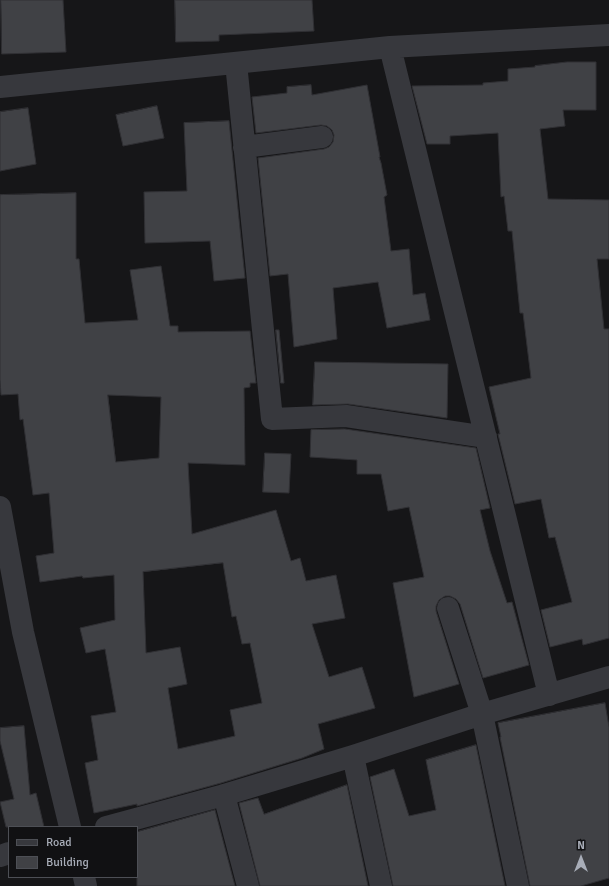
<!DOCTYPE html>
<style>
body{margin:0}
#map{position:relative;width:609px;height:886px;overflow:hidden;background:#161618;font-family:Signika,sans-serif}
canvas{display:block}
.legend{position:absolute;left:8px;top:826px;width:130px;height:52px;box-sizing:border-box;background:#111113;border:1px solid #4d4f55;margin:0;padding:5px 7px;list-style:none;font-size:12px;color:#a8adb8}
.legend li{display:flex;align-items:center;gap:8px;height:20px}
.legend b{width:20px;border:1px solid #4d4f55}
.north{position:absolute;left:561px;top:838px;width:40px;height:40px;-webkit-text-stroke:3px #111113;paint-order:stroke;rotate:0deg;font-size:11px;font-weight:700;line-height:16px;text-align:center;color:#a8adb8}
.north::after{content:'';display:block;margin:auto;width:14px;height:18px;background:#a8adb8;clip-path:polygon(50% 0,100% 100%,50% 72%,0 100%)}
</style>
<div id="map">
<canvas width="609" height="886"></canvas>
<ul class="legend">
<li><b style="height:5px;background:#37383d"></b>Road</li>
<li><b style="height:11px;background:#404145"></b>Building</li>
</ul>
<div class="north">N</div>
</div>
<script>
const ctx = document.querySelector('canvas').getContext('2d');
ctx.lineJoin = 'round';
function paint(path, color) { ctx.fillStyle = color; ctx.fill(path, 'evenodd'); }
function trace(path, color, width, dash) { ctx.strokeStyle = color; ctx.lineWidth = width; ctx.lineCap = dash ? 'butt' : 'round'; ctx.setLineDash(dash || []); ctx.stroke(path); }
const building = new Path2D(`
 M 1,0 L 63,0 L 66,52 L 2,54 Z
 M 175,0 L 312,0 L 314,31 L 219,35 L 219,41 L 176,42 Z
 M 567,62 L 596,62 L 596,110 L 563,110 L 565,126 L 540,129 L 548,199 L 609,200 L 609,259 L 597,259 L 604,329 L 609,329 L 609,638 L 583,645 L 582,639 L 550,647 L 541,610 L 572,602 L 555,537 L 549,538 L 541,499 L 515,504 L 498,434 L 500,434 L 489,387 L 531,378 L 523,313 L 520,313 L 512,231 L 508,231 L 504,196 L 501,197 L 498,133 L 450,136 L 450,144 L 427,144 L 412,86 L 483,85 L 483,83 L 508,81 L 508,69 L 535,67 L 535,66 Z
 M 311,85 L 312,95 L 367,85 L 380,157 L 379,157 L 381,163 L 387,195 L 384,197 L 391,251 L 409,249 L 413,295 L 425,293 L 430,320 L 387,328 L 378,282 L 333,288 L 337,339 L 294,347 L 288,274 L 270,276 L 258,158 L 324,149 L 329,147 L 333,142 L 334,135 L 332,130 L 327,126 L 321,125 L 256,133 L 252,97 L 287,93 L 287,87 Z
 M 157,106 L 164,138 L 123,146 L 116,115 Z
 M 28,108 L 36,164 L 0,171 L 0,112 Z
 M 229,121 L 245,278 L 214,281 L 210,241 L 145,243 L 144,192 L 187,191 L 184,123 Z
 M 76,193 L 76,259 L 79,259 L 85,323 L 138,320 L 130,270 L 161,266 L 170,326 L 178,326 L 178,332 L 250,331 L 256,383 L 250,383 L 250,387 L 244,388 L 245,465 L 188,463 L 192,534 L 276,510 L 291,561 L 300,558 L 306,581 L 336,575 L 345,618 L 312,624 L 329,677 L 362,667 L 375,708 L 318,724 L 324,749 L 302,758 L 221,783 L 137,806 L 137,804 L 94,813 L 85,763 L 98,760 L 91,716 L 116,712 L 105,649 L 86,653 L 80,628 L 115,620 L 114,575 L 83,578 L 82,576 L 40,582 L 36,556 L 54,553 L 49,493 L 33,495 L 23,419 L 20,420 L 18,394 L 1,395 L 0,380 L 0,195 ZM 108,395 L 161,397 L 159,458 L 116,462 ZM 223,563 L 232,617 L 236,616 L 242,644 L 250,643 L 262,703 L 230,710 L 235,736 L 178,749 L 168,688 L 187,684 L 180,647 L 146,653 L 143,572 Z
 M 276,330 L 279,330 L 284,383 L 281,383 Z
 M 315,362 L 448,364 L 447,418 L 348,404 L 313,405 Z
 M 345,429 L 476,448 L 490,508 L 480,510 L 490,551 L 507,603 L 512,602 L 529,665 L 483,678 L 460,604 L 456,599 L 450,596 L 445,596 L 439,600 L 436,606 L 436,611 L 459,684 L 414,697 L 393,583 L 424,577 L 409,507 L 388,511 L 381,474 L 357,474 L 357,460 L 310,457 L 311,430 Z
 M 265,453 L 291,454 L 289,493 L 263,492 Z
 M 605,703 L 609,727 L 609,878 L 581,886 L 530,886 L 500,737 L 501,737 L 498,723 Z
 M 24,726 L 30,795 L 36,793 L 44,827 L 6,827 L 0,802 L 14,799 L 0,741 L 0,728 Z
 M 476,745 L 505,886 L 393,886 L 370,777 L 394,769 L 409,816 L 436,810 L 426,760 Z
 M 347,785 L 368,886 L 260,886 L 239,803 L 258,798 L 264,814 Z
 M 215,810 L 235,886 L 137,886 L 137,832 Z`);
const minor = new Path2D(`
 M 390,47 L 549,695
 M 236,63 L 272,419 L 346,416 L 486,437
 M 0,87 L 390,47 L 609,35
 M 244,147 L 322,137
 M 0,507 L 23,632 L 70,827
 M 448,608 L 482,714 L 518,886
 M 353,756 L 381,886
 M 224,795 L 248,886
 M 106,827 L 224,795 L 353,756 L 482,714 L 609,677
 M 0,856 L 9,853
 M 84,877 L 86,886`);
paint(building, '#404145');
trace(building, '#303034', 1);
trace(minor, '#37383d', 22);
</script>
